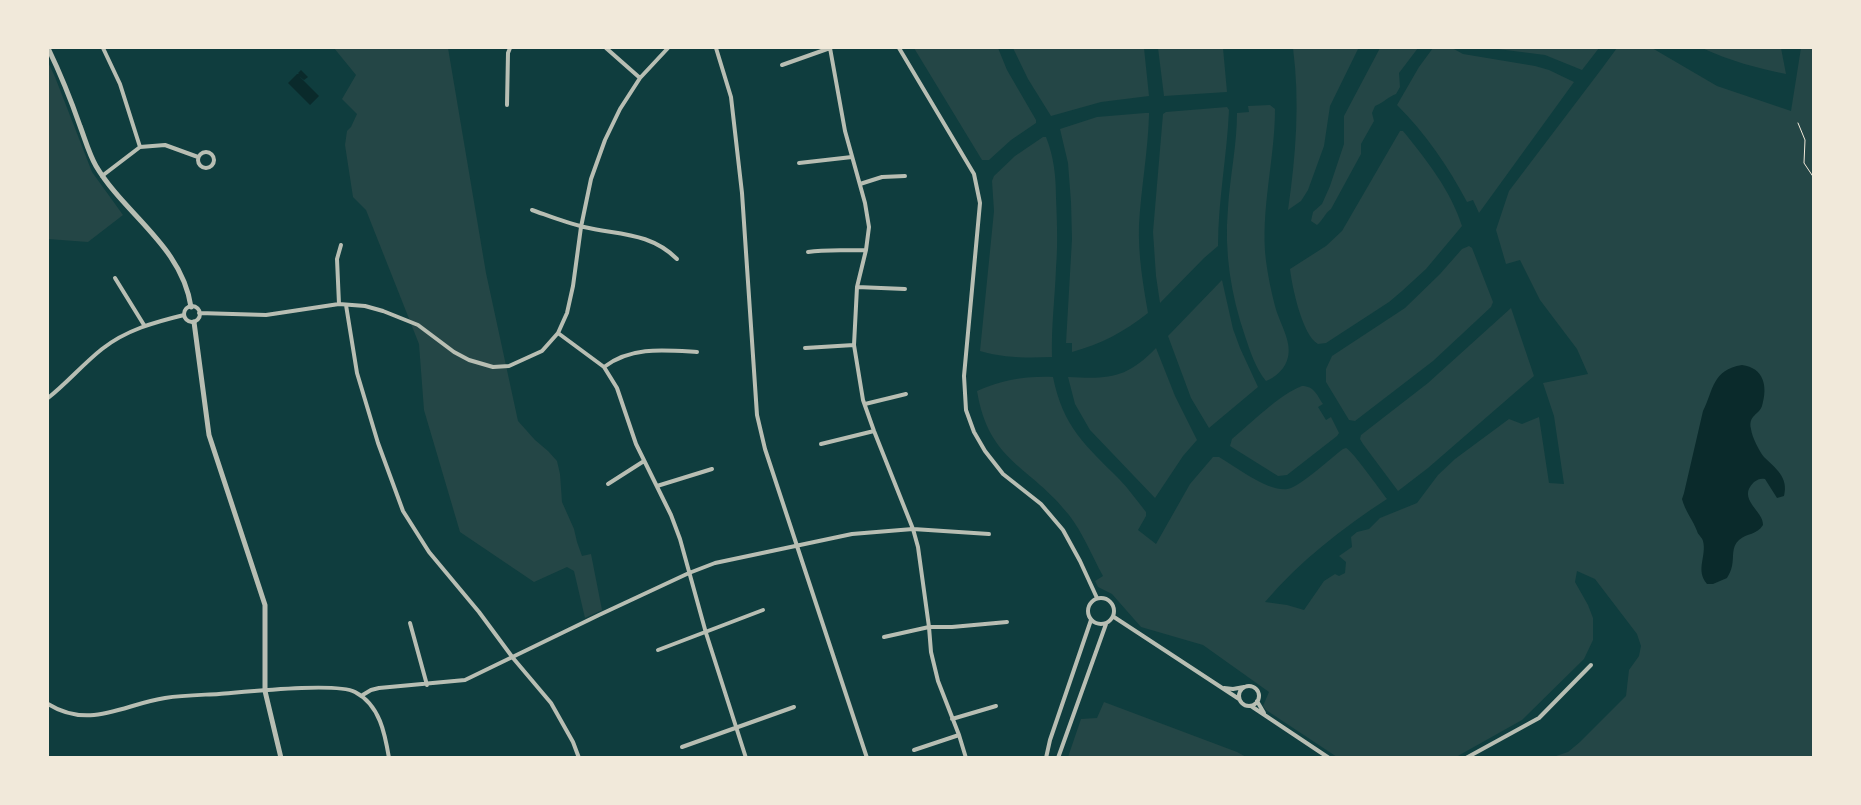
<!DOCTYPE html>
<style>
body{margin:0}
#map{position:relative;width:1861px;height:805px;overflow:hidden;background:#0f3d3e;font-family:Overpass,sans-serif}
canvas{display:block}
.frame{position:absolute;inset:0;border:49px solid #f1e9da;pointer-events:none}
</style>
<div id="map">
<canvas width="1861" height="805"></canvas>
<div class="frame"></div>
</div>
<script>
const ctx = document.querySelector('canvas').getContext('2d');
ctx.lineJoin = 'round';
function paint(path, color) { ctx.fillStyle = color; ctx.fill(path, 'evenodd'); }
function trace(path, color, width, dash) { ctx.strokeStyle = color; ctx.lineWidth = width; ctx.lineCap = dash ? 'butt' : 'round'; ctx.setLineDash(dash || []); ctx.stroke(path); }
const green = new Path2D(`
 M 334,48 L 448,48 L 486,273 L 518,421 L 535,440 L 548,451 L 557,461 L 560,474 L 562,502 L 574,529 L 577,542 L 582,556 L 591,554 L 602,610 L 585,618 L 574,571 L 567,567 L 534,582 L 460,532 L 424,410 L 419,344 L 366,210 L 353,197 L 345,145 L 347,131 L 351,127 L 357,114 L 342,99 L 356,75 Z
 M 914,48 L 998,48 L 1007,70 L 1036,120 L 1036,123 L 1011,140 L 989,160 L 982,160 Z
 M 1013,48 L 1144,48 L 1149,96 L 1101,102 L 1051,116 L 1028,79 Z
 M 1158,48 L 1223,48 L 1227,92 L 1164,96 Z
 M 1293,48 L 1358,49 L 1330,106 L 1324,146 L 1308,190 L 1301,201 L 1288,210 C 1296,155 1300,102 1293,48 Z
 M 1380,48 L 1418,48 L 1399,73 L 1400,87 L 1396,94 C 1388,97 1383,103 1375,106 L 1372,113 L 1374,121 L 1361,144 L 1361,154 L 1331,209 C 1325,213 1323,220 1317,225 L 1311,221 L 1313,212 L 1322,204 L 1330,186 L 1344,144 L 1344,116 Z
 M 1433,48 L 1452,48 L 1463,54 L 1535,66 L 1549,70 L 1574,82 L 1479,213 L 1473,200 L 1467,202 C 1448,166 1426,134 1397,105 L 1419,67 Z
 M 1490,48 L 1599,48 L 1582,70 L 1545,55 Z
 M 1617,48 L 1652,48 L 1717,86 L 1791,111 L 1801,48 L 1813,48 L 1813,757 L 1553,757 L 1568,752 L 1580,742 L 1626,696 L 1629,670 L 1639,656 L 1641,646 L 1637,634 L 1595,579 L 1577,571 L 1575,582 L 1588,605 L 1593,618 L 1593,640 L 1584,659 L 1522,720 L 1456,757 L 1337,757 L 1266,710 L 1263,706 L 1269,692 L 1203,645 L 1141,627 L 1112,594 L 1098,587 L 1095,581 L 1103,576 C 1092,556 1083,533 1069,515 C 1030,465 989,463 977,391 C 1002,380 1026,376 1053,377 C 1063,427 1085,445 1119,479 C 1129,489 1137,501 1146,512 L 1146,516 L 1138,530 L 1156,544 L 1190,484 L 1213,457 L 1219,457 C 1235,466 1273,496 1291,488 C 1304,483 1331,458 1343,449 L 1346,448 C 1352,450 1380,490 1387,499 C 1341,529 1300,561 1265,602 L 1287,605 L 1304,610 L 1324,581 L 1335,574 L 1339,576 L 1345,573 L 1346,562 L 1339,556 L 1352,547 L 1351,537 L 1357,532 L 1369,529 L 1380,518 L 1417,503 L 1438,475 L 1455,459 L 1509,419 L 1522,424 L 1539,417 L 1549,483 L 1564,484 L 1554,416 L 1543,383 L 1588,374 L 1577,349 L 1540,300 L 1520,260 L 1506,264 L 1496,230 L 1509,191 L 1600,71 Z
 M 1702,48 L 1781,48 L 1786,74 C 1757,68 1730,61 1702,48 Z
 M 48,62 L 55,77 L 92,172 L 123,215 L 88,242 L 48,239 Z
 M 1270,105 L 1275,109 C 1275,160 1260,210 1266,261 C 1268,276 1271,291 1275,306 C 1279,322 1292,341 1288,357 C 1286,368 1275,378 1266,381 C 1256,369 1250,351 1245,336 C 1231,295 1224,252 1228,208 C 1230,176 1237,145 1237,113 L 1249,112 L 1248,106 Z
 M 1227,107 L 1229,110 C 1227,156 1218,200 1218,246 L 1204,258 L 1160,303 L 1156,276 L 1153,232 L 1163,114 L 1166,112 Z
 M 1145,113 L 1149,113 L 1149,115 C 1148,152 1141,188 1139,225 C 1138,255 1143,284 1148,313 C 1124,332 1101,344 1072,352 L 1072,343 L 1066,343 L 1072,239 L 1071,202 L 1068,163 L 1060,129 L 1097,117 Z
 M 1400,131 L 1403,131 C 1426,159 1451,191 1462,226 L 1426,269 L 1402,291 L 1389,302 L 1326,343 L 1318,344 C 1302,335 1292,286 1290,269 L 1326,246 L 1342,231 Z
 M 1043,137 L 1046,137 C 1054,157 1056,177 1056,198 C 1057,221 1058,244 1056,268 C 1055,297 1051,327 1052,357 C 1027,358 1004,358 980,351 L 994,211 L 992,181 L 994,176 L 1015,156 Z
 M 1469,246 L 1472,248 L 1493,302 L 1491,307 L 1433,361 L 1355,421 L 1349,420 L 1326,382 L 1326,369 L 1332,356 L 1405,308 L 1440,274 L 1462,249 Z
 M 1222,280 L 1233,329 L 1240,348 L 1258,387 L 1209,428 L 1191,398 L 1168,336 Z
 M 1511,308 L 1534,376 L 1428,468 L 1398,491 L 1363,444 L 1360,439 L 1361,435 L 1428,383 Z
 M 1156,348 L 1175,396 L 1197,440 L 1183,456 L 1155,498 L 1090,430 L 1075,404 L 1068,377 C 1109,379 1126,379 1156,348 Z
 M 1302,386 C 1314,386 1317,395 1323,404 L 1318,407 L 1326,420 L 1331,417 L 1339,433 L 1337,436 L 1287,475 L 1278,476 L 1230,446 L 1232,439 C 1250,424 1280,394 1302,386 Z
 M 1104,702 L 1237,752 L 1246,757 L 1068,757 L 1081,719 L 1097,718 Z`);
const water = new Path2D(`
 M 301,70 L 308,77 L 304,80 L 299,76 L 319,96 L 310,105 L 288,83 L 297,74 L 299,74 L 298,73 Z
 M 1742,365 C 1764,368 1768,386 1762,406 C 1759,415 1748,415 1751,429 C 1752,437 1759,451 1764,457 C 1775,468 1789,477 1784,496 L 1777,498 L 1765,479 C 1761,478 1758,479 1754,482 C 1736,499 1764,511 1763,525 C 1757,535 1747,533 1739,540 C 1731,547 1734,557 1732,566 C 1731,571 1729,574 1727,578 L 1713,584 L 1707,584 C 1695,570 1707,556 1703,541 C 1702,537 1698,535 1697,531 C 1693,520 1685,511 1682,499 L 1684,493 L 1703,411 C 1714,389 1712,370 1742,365 Z`);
const path = new Path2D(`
 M 1798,123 L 1805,140 L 1804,163 L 1814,178`);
const minor = new Path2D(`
 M 103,48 L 120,84 L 140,147
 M 606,48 L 640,78
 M 716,48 L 731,97 L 742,193 L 757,415 L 765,449 L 867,758
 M 830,48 L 845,131 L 865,203 L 869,227 L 866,250 L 857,287 L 854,345 L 863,400 L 874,431 L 913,529 L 918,547 L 929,627 L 931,652 L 938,681 L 959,735 L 966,758
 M 899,48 L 974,174 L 980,203 L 964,376 L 966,410 L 974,432 L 985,451 L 1003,474 L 1041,504 L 1063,530 L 1080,561 L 1097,598
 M 782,65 L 830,48
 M 507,105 L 508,53 L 510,48
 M198 160a8 8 0 1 1 16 0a8 8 0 1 1-16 0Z
 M 799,163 L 852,157
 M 102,176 L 140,147 L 165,145 L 198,157
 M 860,184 L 882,177 L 905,176
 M 532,210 C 549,216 566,223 584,227 C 618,235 650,232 677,259
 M 808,252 C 827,249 846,251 866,250
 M 115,278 L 144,325
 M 857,287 L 905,289
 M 339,304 L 337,259 L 341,245
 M 346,305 L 357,373 L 378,443 L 403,511 L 429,552 L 479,612 L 513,658 L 551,703 L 573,742 L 579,758
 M184 314a8 8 0 1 1 16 0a8 8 0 1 1-16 0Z
 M 199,313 L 266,315 L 339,304 L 365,306 L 383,311 L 418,325 L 454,352 L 469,360 L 493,367 L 509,366 L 542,351 L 558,333 L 567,313 L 573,286 L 581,227 L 591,179 L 605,140 L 620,109 L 640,78 L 668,48
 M 558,333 L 604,367 L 617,388 L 636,444 L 671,515 L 680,539 L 706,633 L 746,758
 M 805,348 L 854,345
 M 604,367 C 631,346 665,350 697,352
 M 48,398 C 67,383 83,364 102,349 C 126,330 155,322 184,315
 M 865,404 L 906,394
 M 821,444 L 874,431
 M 608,484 L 644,461
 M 657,486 L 712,469
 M1088 611a13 13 0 1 1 26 0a13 13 0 1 1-26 0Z
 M 1114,617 L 1239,699
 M 410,623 L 427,685
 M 884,637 L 929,627 L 952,627 L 1007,622
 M 658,650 L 763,610
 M1239 696a10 10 0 1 1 20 0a10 10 0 1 1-20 0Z
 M 1224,688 L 1233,689 L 1244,687
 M 361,696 L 371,690 L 379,688 L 465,680 L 599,615 L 689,573 L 715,563 L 852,534 L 913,529 L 989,534
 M 1257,701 L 1264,713
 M 48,704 C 90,730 124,704 165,698 C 183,695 201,695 219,694 C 245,692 336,682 355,692 C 380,705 385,734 389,758
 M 1251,706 L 1329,758
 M 952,719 L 996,706
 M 682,747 L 794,707
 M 914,750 L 959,735
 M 1046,758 L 1050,740 L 1091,620
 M 1058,758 L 1106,624
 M 1466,758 L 1539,718 L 1591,665`);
const tertiary = new Path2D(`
 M 48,48 C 60,73 71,100 80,126 C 85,139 89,154 96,166 C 125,215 182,246 191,307
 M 194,322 L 209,435 L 265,605 L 265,691 L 281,758`);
paint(green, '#244646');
paint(water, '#0a2a2b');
trace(path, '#f1e9da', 1);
trace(minor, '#b8beb3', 4);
trace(tertiary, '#b8beb3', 5);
</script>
